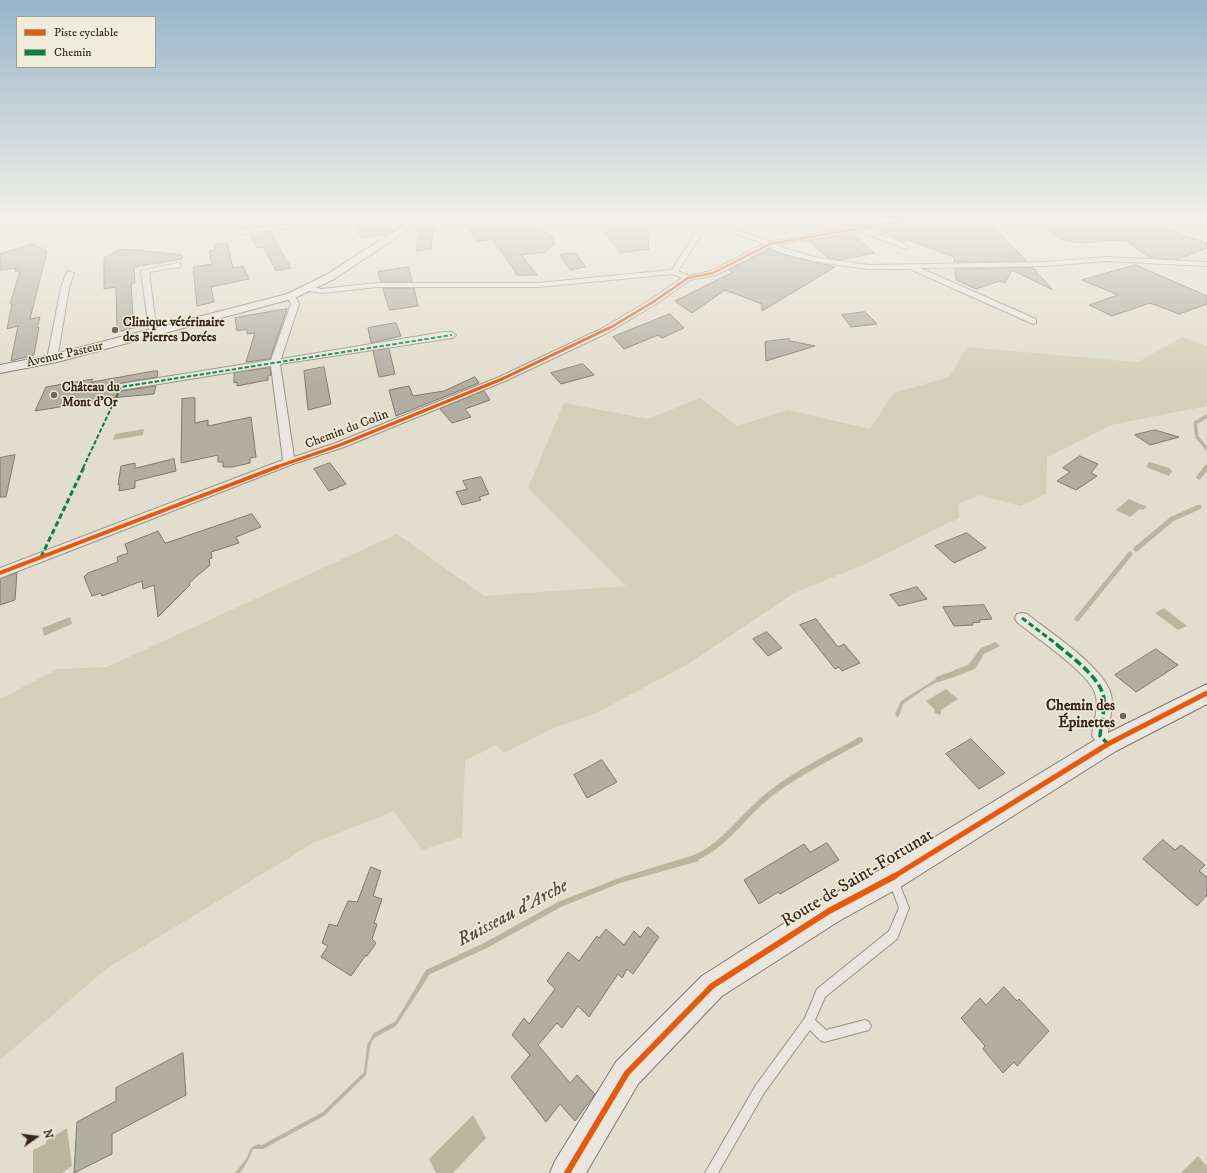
<!DOCTYPE html>
<meta charset="utf-8">
<style>
body{margin:0}
#map{position:relative;width:1207px;height:1173px;overflow:hidden;background:#e2ddcc;font-family:"IM FELL DW Pica",serif}
canvas{display:block}
.legend{position:absolute;left:16px;top:16px;width:140px;height:52px;box-sizing:border-box;background:#f1ecd9;border:1px solid #a79d8d;margin:0;padding:5px 7px;list-style:none;font-size:12px;color:#37271b}
.legend li{display:flex;align-items:center;gap:8px;height:20px}
.legend b{width:20px;border:1px solid #a79d8d}
.north{position:absolute;left:16px;top:1117px;width:40px;height:40px;-webkit-text-stroke:3px #f1ecd9;paint-order:stroke;rotate:76deg;font-size:11px;font-weight:700;line-height:16px;text-align:center;color:#37271b}
.north::after{content:'';display:block;margin:auto;width:14px;height:18px;background:#37271b;clip-path:polygon(50% 0,100% 100%,50% 72%,0 100%)}
</style>
<div id="map">
<canvas width="1207" height="1173"></canvas>
<ul class="legend">
<li><b style="height:5px;background:#e8590c"></b>Piste cyclable</li>
<li><b style="height:5px;background:#00873e"></b>Chemin</li>
</ul>
<div class="north">N</div>
</div>
<script>
const ctx = document.querySelector('canvas').getContext('2d');
ctx.lineJoin = 'round';
function paint(path, color) { ctx.fillStyle = color; ctx.fill(path, 'evenodd'); }
function trace(path, color, width, dash) { ctx.strokeStyle = color; ctx.lineWidth = width; ctx.lineCap = dash ? 'butt' : 'round'; ctx.setLineDash(dash || []); ctx.stroke(path); }
function label(font, color, halo, rows, align = 'center') {
  ctx.font = font + ' "IM FELL DW Pica",serif'; ctx.lineWidth = 3; ctx.setLineDash([]); ctx.textBaseline = 'middle'; ctx.strokeStyle = halo; ctx.fillStyle = color; for (const [text, x, y, turn = 0] of rows) {
    ctx.save(); ctx.translate(x, y); ctx.rotate((+turn || 0) * Math.PI / 180); ctx.textAlign = isNaN(turn) ? turn : align; if (halo) ctx.strokeText(text, 0, 0); ctx.fillText(text, 0, 0); ctx.restore();
  }
}
const green = new Path2D(`
 M 145,221 L 319,221 L 143,240 Z
 M 1182,337 L 1207,346 L 1207,406 L 1111,425 L 1047,457 L 1046,494 L 1020,506 L 979,495 L 958,504 L 959,518 L 863,565 L 794,593 L 688,664 L 596,713 L 551,729 L 504,753 L 496,745 L 465,761 L 462,837 L 422,850 L 394,811 L 313,843 L 106,969 L 0,1060 L 0,699 L 58,669 L 107,667 L 397,534 L 484,596 L 626,586 L 528,488 L 564,403 L 648,419 L 700,398 L 737,426 L 788,410 L 870,429 L 894,393 L 949,377 L 967,347 L 1138,362 Z`);
const water = new Path2D(`
 M 144,429 L 143,435 L 113,440 L 115,434 Z
 M 1149,462 L 1169,468 L 1172,471 L 1169,476 L 1146,467 Z
 M 1129,499 L 1147,507 L 1143,510 L 1140,509 L 1130,517 L 1116,510 Z
 M 1164,608 L 1187,626 L 1178,630 L 1155,613 Z
 M 70,617 L 72,624 L 44,636 L 42,628 Z
 M 996,642 L 1000,646 L 984,654 L 975,669 L 958,675 L 954,670 L 968,665 L 981,648 Z
 M 944,674 L 947,677 L 926,688 L 904,703 L 898,718 L 895,714 L 901,701 Z
 M 946,689 L 958,699 L 941,710 L 941,715 L 935,713 L 934,709 L 926,701 Z
 M 697,854 L 699,861 L 620,883 L 561,907 L 487,948 L 430,974 L 396,1026 L 374,1038 L 370,1046 L 366,1075 L 324,1116 L 263,1149 L 253,1149 C 249,1158 246,1165 240,1173 L 235,1173 L 246,1159 L 251,1148 L 258,1144 L 262,1145 L 323,1112 L 364,1072 L 367,1045 L 371,1038 L 374,1033 L 396,1021 L 426,970 L 484,943 L 558,902 L 619,878 Z
 M 473,1115 L 486,1138 L 453,1173 L 436,1173 L 429,1159 Z
 M 67,1128 L 72,1166 L 62,1173 L 33,1173 L 33,1150 L 46,1144 L 46,1141 Z
 M 1198,1156 L 1207,1166 L 1207,1173 L 1181,1173 Z`);
const streamFar2 = new Path2D(`
 M 1207,416 L 1195,423 L 1197,437 L 1207,449
 M 1206,468 L 1207,466`);
const streamFar1 = new Path2D(`
 M 1199,477 L 1207,467
 M 1136,549 L 1172,519 L 1199,507
 M 1077,619 L 1130,554`);
const stream = new Path2D(`
 M 939,679 L 962,671
 M 693,859 C 726,845 743,815 770,794 C 797,773 830,757 860,740`);
const building = new Path2D(`
 M 364,221 L 393,230 L 387,234 L 362,238 L 354,225 Z
 M 463,221 L 526,221 L 551,235 L 555,244 L 546,252 L 521,255 L 537,275 L 517,275 L 493,239 L 477,241 Z
 M 596,221 L 642,221 L 647,226 L 649,249 L 621,253 Z
 M 906,221 L 987,221 L 1027,261 L 954,262 L 954,257 L 908,240 L 904,242 L 876,229 L 902,224 Z
 M 1032,221 L 1142,221 L 1207,243 L 1207,248 L 1178,259 L 1151,258 L 1126,241 L 1113,240 L 1081,243 L 1061,239 Z
 M 419,227 L 433,229 L 431,249 L 417,251 Z
 M 271,232 L 281,251 L 291,268 L 276,271 L 264,247 L 257,248 L 251,236 Z
 M 852,234 L 875,253 L 841,260 L 828,258 L 809,241 Z
 M 227,243 L 233,268 L 243,266 L 249,279 L 211,287 L 214,302 L 197,306 L 193,267 L 212,264 L 209,251 L 215,250 L 214,245 Z
 M 33,244 L 47,251 L 30,319 L 40,317 L 37,328 L 39,327 L 34,355 L 11,361 L 18,326 L 7,329 L 12,304 L 10,304 L 20,271 L 15,271 L 16,268 L 0,270 L 0,254 Z
 M 126,249 L 182,255 L 182,259 L 134,267 L 135,283 L 131,284 L 133,317 L 137,327 L 117,332 L 116,287 L 104,289 L 104,258 L 118,250 Z
 M 771,249 L 781,254 L 835,267 L 762,311 L 762,304 L 725,290 L 692,313 L 675,301 L 733,272 L 729,270 Z
 M 575,253 L 586,267 L 570,270 L 560,255 Z
 M 1136,265 L 1207,296 L 1207,304 L 1179,314 L 1150,303 L 1112,316 L 1089,305 L 1118,295 L 1082,280 Z
 M 409,267 L 412,282 L 381,282 L 378,272 Z
 M 1033,268 L 1053,290 L 1012,270 L 1005,283 L 1000,281 L 976,289 L 956,280 L 955,269 Z
 M 383,288 L 414,288 L 418,306 L 390,310 Z
 M 287,309 L 270,359 L 246,362 L 255,333 L 247,334 L 247,329 L 237,331 L 235,318 Z
 M 865,312 L 877,324 L 851,327 L 842,315 Z
 M 670,314 L 684,328 L 662,338 L 658,335 L 624,349 L 613,337 Z
 M 396,323 L 401,336 L 371,343 L 368,328 Z
 M 789,339 L 790,341 L 815,346 L 766,361 L 765,342 Z
 M 389,349 L 395,374 L 379,377 L 373,351 Z
 M 583,364 L 594,375 L 561,384 L 551,373 Z
 M 324,367 L 331,404 L 308,410 L 304,371 Z
 M 270,368 L 271,375 L 268,376 L 268,380 L 237,386 L 237,382 L 234,383 L 234,373 Z
 M 154,371 L 158,371 L 157,377 L 121,383 L 115,388 L 121,391 L 156,386 L 154,394 L 121,397 L 35,411 L 46,387 L 93,379 L 91,382 Z
 M 475,377 L 479,383 L 396,416 L 389,390 L 409,386 L 413,396 L 444,391 Z
 M 484,391 L 490,400 L 465,409 L 471,417 L 452,423 L 440,409 Z
 M 195,398 L 195,423 L 208,420 L 208,426 L 251,417 L 256,457 L 250,458 L 250,463 L 232,467 L 223,467 L 223,462 L 218,462 L 218,455 L 181,463 L 182,399 Z
 M 1155,430 L 1179,437 L 1150,445 L 1135,435 Z
 M 15,455 L 6,497 L 0,497 L 0,458 Z
 M 1080,456 L 1098,464 L 1091,473 L 1097,476 L 1076,490 L 1057,481 L 1070,472 L 1063,468 Z
 M 174,459 L 176,471 L 135,481 L 135,488 L 119,491 L 120,484 L 118,485 L 121,466 L 135,463 L 135,468 Z
 M 330,463 L 346,484 L 329,491 L 314,469 Z
 M 481,477 L 489,494 L 479,497 L 481,500 L 462,505 L 456,492 L 467,489 L 463,481 Z
 M 252,514 L 261,527 L 236,537 L 239,543 L 211,552 L 212,558 L 209,559 L 210,565 L 189,583 L 190,585 L 158,617 L 154,585 L 143,589 L 142,581 L 102,596 L 101,593 L 92,596 L 84,577 L 88,573 L 118,562 L 117,557 L 128,553 L 125,544 L 158,531 L 165,543 Z
 M 967,533 L 986,548 L 954,563 L 935,546 Z
 M 17,573 L 15,600 L 0,605 L 0,579 Z
 M 917,587 L 927,599 L 899,606 L 890,595 Z
 M 984,605 L 992,619 L 979,620 L 980,622 L 972,623 L 973,625 L 954,626 L 943,607 Z
 M 816,619 L 838,647 L 844,644 L 860,663 L 842,671 L 839,667 L 835,669 L 800,625 Z
 M 767,632 L 782,648 L 768,656 L 753,639 Z
 M 1156,649 L 1178,665 L 1136,692 L 1115,675 Z
 M 971,739 L 1005,773 L 979,789 L 946,754 Z
 M 602,760 L 617,782 L 587,798 L 574,775 Z
 M 1163,840 L 1175,850 L 1181,845 L 1205,865 L 1199,871 L 1207,877 L 1207,895 L 1197,906 L 1143,859 Z
 M 827,843 L 839,860 L 780,894 L 778,892 L 759,904 L 744,880 L 804,844 L 810,852 Z
 M 371,867 L 381,871 L 373,896 L 382,899 L 374,923 L 377,924 L 372,939 L 376,943 L 367,956 L 365,956 L 351,976 L 321,957 L 328,946 L 322,943 L 329,924 L 337,926 L 348,901 L 357,902 Z
 M 648,927 L 659,937 L 633,974 L 627,969 L 622,978 L 618,974 L 589,1017 L 578,1006 L 562,1028 L 557,1023 L 538,1045 L 570,1083 L 577,1075 L 595,1094 L 575,1121 L 560,1104 L 546,1122 L 511,1077 L 530,1055 L 512,1035 L 524,1018 L 529,1024 L 555,989 L 547,981 L 568,952 L 579,961 L 597,936 L 599,938 L 606,929 L 624,945 L 634,931 L 640,937 Z
 M 1004,987 L 1017,1001 L 1019,999 L 1049,1031 L 1017,1066 L 1014,1062 L 1003,1073 L 983,1049 L 985,1046 L 961,1018 L 980,998 L 986,1005 Z
 M 183,1053 L 186,1095 L 112,1134 L 112,1154 L 74,1173 L 77,1122 L 116,1101 L 116,1088 Z`);
const lane = new Path2D(`
 M 894,876 L 897,878 L 909,908 L 897,939 L 825,997 L 815,1020 L 826,1030 L 865,1020 L 869,1022 L 871,1026 L 869,1030 L 824,1042 L 820,1040 L 810,1030 L 764,1093 L 718,1173 L 705,1173 L 756,1085 L 805,1018 L 817,989 L 889,931 L 899,908 L 889,881 L 891,878 Z`);
const street = new Path2D(`
 M 318,221 L 333,221 L 330,223 L 239,234 L 236,232 L 239,230 Z
 M 703,221 L 712,221 L 771,242 L 858,226 L 905,221 L 902,223 L 867,229 L 908,246 L 908,248 L 906,249 L 859,231 L 777,245 L 787,249 L 818,258 L 869,265 L 1045,262 L 1106,257 L 1207,262 L 1207,266 L 1106,261 L 1045,266 L 920,268 L 1036,319 L 1036,323 L 1033,324 L 910,269 L 869,269 L 818,262 L 781,253 L 770,247 L 716,275 L 690,280 L 656,304 L 607,333 L 505,381 L 344,447 L 293,464 L 0,578 L 0,568 L 283,460 L 271,366 L 121,390 L 116,387 L 121,384 L 271,360 L 291,304 L 287,296 L 288,294 L 294,294 L 299,304 L 281,359 L 444,332 L 452,332 L 456,335 L 452,338 L 280,364 L 294,457 L 336,443 L 499,377 L 601,329 L 650,300 L 682,278 L 673,274 L 538,287 L 377,287 L 322,293 L 305,290 L 305,286 L 322,289 L 377,283 L 538,283 L 672,270 ZM 708,224 L 764,244 L 711,271 L 689,276 L 678,271 Z
 M 177,263 L 180,263 L 180,267 L 149,272 L 157,334 L 156,336 L 150,336 L 141,271 Z
 M 67,271 L 74,273 L 69,288 L 57,359 L 52,362 L 47,359 L 61,288 Z
 M 1022,613 L 1027,614 C 1049,632 1103,666 1111,694 C 1114,706 1109,721 1108,733 L 1116,744 L 1114,749 L 1108,751 L 1102,749 L 1092,736 C 1093,723 1100,706 1095,693 C 1089,673 1034,636 1017,622 L 1015,618 L 1017,614 Z`);
const secondary = new Path2D(`
 M 410,221 L 421,221 L 334,279 L 295,298 L 57,362 L 0,373 L 0,365 L 51,355 L 287,294 L 326,275 Z
 M 1207,684 L 1207,704 L 1116,751 L 902,886 L 839,921 L 722,996 L 638,1084 L 586,1173 L 550,1173 L 555,1161 L 616,1062 L 702,976 L 819,901 L 884,868 L 1100,737 Z`);
const quietFar2 = new Path2D(`
 M 83,468 L 121,387 L 452,335`);
const quietFar1 = new Path2D(`
 M 41,557 L 84,467
 M 1022,618 L 1059,646`);
const quiet = new Path2D(`
 M 1057,645 C 1072,657 1102,679 1104,699 C 1105,711 1101,724 1100,736 L 1108,744`);
const cyclewayFar4 = new Path2D(`
 M 608,329 L 653,302 L 688,278 L 713,273 L 770,244 L 902,221`);
const cyclewayFar3 = new Path2D(`
 M 274,468 L 340,445 L 502,379 L 609,328`);
const cyclewayFar2 = new Path2D(`
 M 0,573 L 277,467`);
const cyclewayFar1 = new Path2D(`
 M 893,877 L 1108,744 L 1207,693`);
const cycleway = new Path2D(`
 M 567,1173 L 627,1073 L 712,986 L 829,911 L 895,876`);
const markers = [
 [115,330,4,"#736759"],
 [54,395,4,"#736759"],
 [1123,716,4,"#736759"]
];
const farPoinames = [
 ["Clinique vétérinaire",123,323],
 ["des Pierres Dorées",123,338],
 ["Château du",62,388],
 ["Mont d'Or",62,403]
];
const farStreetnames = [
 ["Avenue Pasteur",65,355,-13],
 ["Chemin du Colin",347,430,-21]
];
const poiNames = [
 ["Chemin des",1115,707],
 ["Épinettes",1115,724]
];
const nearStreetnames = [
 ["Route de Saint-Fortunat",858,879,-31]
];
const nearWaternames = [
 ["Ruisseau d'Arche",513,914,-28]
];
paint(green, '#d6ceb8');
paint(water, '#bdb49e');
trace(streamFar2, '#bdb49e', 3.5);
trace(streamFar1, '#bdb49e', 5);
trace(stream, '#bdb49e', 6);
paint(building, '#b1ada1');
trace(building, '#7f7970', 1);
trace(lane, '#979287', 2);
trace(street, '#979287', 2);
trace(secondary, '#7f7970', 2);
paint(lane, '#e8e6de');
paint(street, '#e8e6de');
paint(secondary, '#e8e6de');
trace(quietFar2, '#00873e', 2, [4.5, 2]);
trace(quietFar1, '#00873e', 3, [5.5, 3]);
trace(quiet, '#00873e', 3.5, [8, 3.5]);
trace(cyclewayFar4, '#e8590c', 2.5);
trace(cyclewayFar3, '#e8590c', 3);
trace(cyclewayFar2, '#e8590c', 4);
trace(cyclewayFar1, '#e8590c', 5);
trace(cycleway, '#e8590c', 6);
const sky = ctx.createLinearGradient(0, 0, 0, 385);
sky.addColorStop(0, '#97b4ca');
sky.addColorStop(0.57, '#f2f0e8');
sky.addColorStop(1, '#f2f0e800');
ctx.fillStyle = sky;
ctx.fillRect(0, 0, 1207, 385);
for (const [x, y, r, color] of markers) { const dot = new Path2D(); dot.arc(x, y, r, 0, 2 * Math.PI); ctx.fillStyle = color; ctx.fill(dot); trace(dot, '#f1ecd9', 1.5); }
label('bold 13px', '#37271b', '#f1ecd9', farPoinames, 'left');
label('13px', '#37271b', '#f1ecd9', farStreetnames);
label('bold 15px', '#37271b', '#f1ecd9', poiNames, 'right');
label('18px', '#37271b', '#f1ecd9', nearStreetnames);
label('italic 19px', '#5a4c3d', '#f1ecd9', nearWaternames);
</script>
